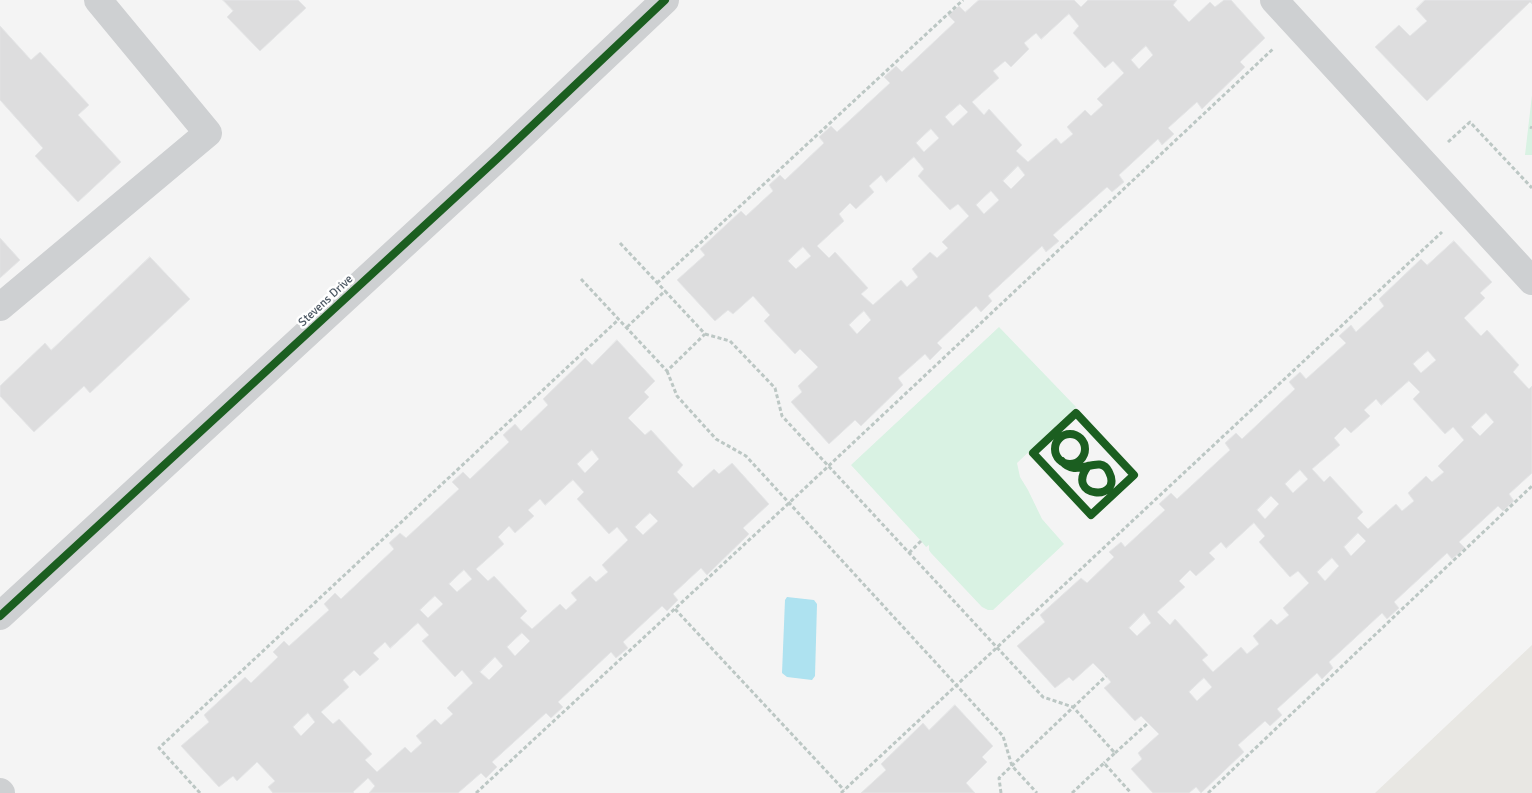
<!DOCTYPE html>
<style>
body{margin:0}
canvas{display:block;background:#f4f4f4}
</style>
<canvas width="1532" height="793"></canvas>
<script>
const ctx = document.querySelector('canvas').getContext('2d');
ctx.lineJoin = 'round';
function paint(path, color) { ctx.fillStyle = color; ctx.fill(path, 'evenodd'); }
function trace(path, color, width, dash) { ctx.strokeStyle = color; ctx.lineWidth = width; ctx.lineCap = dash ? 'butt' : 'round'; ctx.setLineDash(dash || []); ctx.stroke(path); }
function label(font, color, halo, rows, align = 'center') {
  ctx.font = font + ' Signika,sans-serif'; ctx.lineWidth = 5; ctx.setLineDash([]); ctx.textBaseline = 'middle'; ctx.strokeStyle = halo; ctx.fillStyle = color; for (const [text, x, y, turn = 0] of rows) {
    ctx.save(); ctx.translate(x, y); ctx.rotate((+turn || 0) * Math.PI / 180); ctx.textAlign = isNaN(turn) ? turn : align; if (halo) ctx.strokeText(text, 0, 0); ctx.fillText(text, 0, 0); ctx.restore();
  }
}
const commercial = new Path2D(`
 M 1532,645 L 1532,793 L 1375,793 Z`);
const green = new Path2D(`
 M 1532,95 L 1532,155 L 1525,155 Z
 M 999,327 L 1076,407 L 1017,463 L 1020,477 L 1028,490 L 1042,519 L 1064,544 L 993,610 L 988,610 L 982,607 L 931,553 L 929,550 L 929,545 L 926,547 L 921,541 L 851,465 Z`);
const water = new Path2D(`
 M 787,597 L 814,600 L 817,604 L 815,676 L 812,680 L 787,677 L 782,673 L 785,600 Z`);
const building = new Path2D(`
 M 223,0 L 298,0 L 306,8 L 260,51 L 227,17 L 233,11 Z
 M 979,0 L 1074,0 L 1081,7 L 1088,0 L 1177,0 L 1173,5 L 1189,22 L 1210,2 L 1215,7 L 1224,0 L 1231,0 L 1265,38 L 1240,62 L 1245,67 L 1202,109 L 1197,102 L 1168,128 L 1174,134 L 1162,145 L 1158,139 L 1119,175 L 1124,182 L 1112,192 L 1107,187 L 1053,235 L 1059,241 L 1046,252 L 1042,246 L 988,296 L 992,301 L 981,312 L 976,306 L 937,343 L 942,348 L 930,360 L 925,354 L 898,378 L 903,385 L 861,426 L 855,420 L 829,444 L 791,402 L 802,392 L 798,386 L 818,367 L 800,349 L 795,354 L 764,321 L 770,315 L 753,296 L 733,314 L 728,310 L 715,321 L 677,280 L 705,255 L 700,249 L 741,211 L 746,216 L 773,191 L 769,185 L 780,175 L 785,180 L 824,143 L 819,137 L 831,126 L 837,132 L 890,83 L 884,77 L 896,66 L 902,72 L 955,22 L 948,15 L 959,6 L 965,12 ZM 1069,14 L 1079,26 L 1073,33 L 1105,68 L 1113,61 L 1124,73 L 1097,99 L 1103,105 L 1091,116 L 1085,110 L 1067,127 L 1073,134 L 1061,144 L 1056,138 L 1028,162 L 1016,151 L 1022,145 L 989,109 L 984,115 L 972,102 L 999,78 L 993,71 L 1005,61 L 1011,67 L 1029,49 L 1024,43 L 1036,33 L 1041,39 ZM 1146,46 L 1153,55 L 1139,69 L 1131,60 ZM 960,104 L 968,112 L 953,126 L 945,117 ZM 931,129 L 939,138 L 924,152 L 916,143 ZM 914,157 L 924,169 L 918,176 L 950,210 L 958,204 L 969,216 L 942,242 L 948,248 L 937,258 L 930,252 L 912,269 L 918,277 L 907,287 L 901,280 L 873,305 L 861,294 L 868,288 L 835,252 L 829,258 L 817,246 L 844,221 L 839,214 L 850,203 L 856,209 L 874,192 L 869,186 L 881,175 L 886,182 ZM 1018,166 L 1025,175 L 1011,189 L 1003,181 ZM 991,191 L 999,200 L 984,214 L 976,205 ZM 803,247 L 811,256 L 796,269 L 788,261 ZM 864,311 L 871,320 L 857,334 L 849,325 Z
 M 1425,0 L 1532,0 L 1532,4 L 1530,2 L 1427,101 L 1375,47 L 1399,25 L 1410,36 L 1427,21 L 1416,9 Z
 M 0,26 L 31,60 L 40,52 L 89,105 L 78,115 L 121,162 L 78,202 L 35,156 L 43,148 L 0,100 Z
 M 0,238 L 20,260 L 0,278 Z
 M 1454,241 L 1492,282 L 1480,293 L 1485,298 L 1464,318 L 1481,336 L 1487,330 L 1519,365 L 1513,372 L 1529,389 L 1532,386 L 1532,473 L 1509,494 L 1514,501 L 1503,511 L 1498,506 L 1459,542 L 1465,548 L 1452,559 L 1447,553 L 1394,602 L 1399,608 L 1387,619 L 1382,613 L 1329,662 L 1333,668 L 1322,679 L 1317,673 L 1277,709 L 1282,715 L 1270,726 L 1265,721 L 1238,745 L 1244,752 L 1201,793 L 1196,787 L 1189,793 L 1153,793 L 1131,769 L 1142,759 L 1138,753 L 1159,734 L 1141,716 L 1135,721 L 1104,688 L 1111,682 L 1106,676 L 1093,663 L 1073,681 L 1069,677 L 1055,688 L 1017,646 L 1045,622 L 1040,615 L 1081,578 L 1087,583 L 1114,557 L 1109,552 L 1121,542 L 1125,547 L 1165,510 L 1159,504 L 1171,493 L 1177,499 L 1230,450 L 1225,443 L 1236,433 L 1242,439 L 1295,389 L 1289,382 L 1300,372 L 1306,379 L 1346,343 L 1339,336 L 1351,325 L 1356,332 L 1384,306 L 1379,299 L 1421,259 L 1427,265 ZM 1428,351 L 1436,360 L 1421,373 L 1413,364 ZM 1409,381 L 1420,392 L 1413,399 L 1445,434 L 1453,427 L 1464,440 L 1438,466 L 1444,472 L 1432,482 L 1426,476 L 1408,493 L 1414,501 L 1402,511 L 1396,504 L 1368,529 L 1357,518 L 1363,512 L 1330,476 L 1324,482 L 1312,469 L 1340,445 L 1334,438 L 1345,427 L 1351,433 L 1370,416 L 1364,410 L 1376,399 L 1381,405 ZM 1486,413 L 1494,422 L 1480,436 L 1471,427 ZM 1300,470 L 1308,479 L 1293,493 L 1285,484 ZM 1271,496 L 1279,504 L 1265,519 L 1257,510 ZM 1254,523 L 1265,536 L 1259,542 L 1290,577 L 1298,571 L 1309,583 L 1283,608 L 1289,615 L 1277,625 L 1271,619 L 1253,636 L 1259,644 L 1247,654 L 1241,647 L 1213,672 L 1202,660 L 1208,655 L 1175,619 L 1170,625 L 1157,612 L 1185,587 L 1179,581 L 1190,570 L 1196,576 L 1215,559 L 1209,553 L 1221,542 L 1226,548 ZM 1358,533 L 1366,541 L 1351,556 L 1344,547 ZM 1332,558 L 1339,566 L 1325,581 L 1317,572 ZM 1144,613 L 1151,623 L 1137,636 L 1129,628 ZM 1204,678 L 1212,687 L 1197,701 L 1189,692 Z
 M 150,257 L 190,299 L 90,393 L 84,386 L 34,432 L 0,396 L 0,386 L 45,343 L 51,350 Z
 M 617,340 L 655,381 L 644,392 L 649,397 L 628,418 L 645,435 L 651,430 L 683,465 L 677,472 L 693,488 L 714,469 L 719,474 L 732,463 L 769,504 L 743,528 L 749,534 L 707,575 L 701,568 L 673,594 L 678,600 L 667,611 L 662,606 L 623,642 L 628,648 L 616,658 L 611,652 L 558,702 L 563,707 L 551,718 L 546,713 L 492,762 L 497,767 L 486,778 L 481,773 L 458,793 L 369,793 L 375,786 L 368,778 L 353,792 L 354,793 L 273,793 L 268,787 L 275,781 L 257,762 L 237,781 L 233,776 L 219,787 L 181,746 L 209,722 L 204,715 L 245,677 L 251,683 L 278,657 L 273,652 L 284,641 L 289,646 L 329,610 L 324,604 L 335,593 L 341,599 L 394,549 L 389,543 L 400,533 L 406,538 L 459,489 L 452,482 L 463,472 L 470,479 L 509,442 L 503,435 L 515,424 L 521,431 L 548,405 L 543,399 L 585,358 L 592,365 ZM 592,450 L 599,459 L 585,473 L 577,464 ZM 573,480 L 584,492 L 577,499 L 609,534 L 617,527 L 628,540 L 602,565 L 608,572 L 596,582 L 590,576 L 571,593 L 577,600 L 566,610 L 560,604 L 532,629 L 520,618 L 527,611 L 494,576 L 488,581 L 476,569 L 504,544 L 498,537 L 509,526 L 515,533 L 534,516 L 528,510 L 540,499 L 545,505 ZM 650,513 L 658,521 L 643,535 L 635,527 ZM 464,570 L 472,579 L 457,592 L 449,584 ZM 435,596 L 443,604 L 428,618 L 420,610 ZM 418,623 L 429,635 L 422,641 L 455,677 L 462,670 L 473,683 L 447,708 L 453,714 L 441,725 L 435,719 L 416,736 L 422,743 L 411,753 L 405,747 L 377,772 L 365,760 L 372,754 L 339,719 L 333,724 L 321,712 L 349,687 L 343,680 L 354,670 L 360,676 L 379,659 L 373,653 L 385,642 L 390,648 ZM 522,633 L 530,641 L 515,656 L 507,647 ZM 495,657 L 503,666 L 489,680 L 480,672 ZM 308,713 L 315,722 L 301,736 L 293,727 Z
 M 955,705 L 993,746 L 982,757 L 987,762 L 966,783 L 975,793 L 861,793 L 886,770 L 881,764 L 923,723 L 929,730 Z`);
const path = new Path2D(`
 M 1530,127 L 1532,128
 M 1448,142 L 1470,122 L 1532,188
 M 620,243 L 665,291
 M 581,279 L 667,371 L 705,334 L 665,291 L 626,328
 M 657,283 L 963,0
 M 705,334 L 730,341 L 775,388 L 782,416 L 1043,697 L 1073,707 L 1115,753 L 1104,763
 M 667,371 L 677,396 L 716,439 L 746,456 L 1003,736 L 1012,766 L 1037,793
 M 909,553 L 921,541
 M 675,609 L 844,790
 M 1115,753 L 1148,723
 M 200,793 L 159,748 L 618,320
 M 476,793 L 789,503 L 1274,48
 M 841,793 L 1442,232
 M 1001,793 L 999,778 L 1106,676
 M 1072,793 L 1104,763 L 1131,793
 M 1208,793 L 1532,486`);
const minor = new Path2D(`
 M 1274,0 L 1532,281
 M 0,307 L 208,133 L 98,0
 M 0,616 L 499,157 L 665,0
 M 0,792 L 1,793`);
const cycleway = new Path2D(`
 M 1076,413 L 1134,475 L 1091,515 L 1033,453 Z
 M1055 449a15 15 0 1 1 30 0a15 15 0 1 1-30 0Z
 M 1062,461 C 1076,480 1100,452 1109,472 C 1124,502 1064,498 1088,466
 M 0,616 L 499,157 L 665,0`);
const streetNames = [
 ["Stevens Drive",326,301,-43]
];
paint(commercial, '#e8e7e3');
paint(green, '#d9f2e3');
paint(water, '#aee2f0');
paint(building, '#ddddde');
trace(building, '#e5e6e7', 1);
trace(path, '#bcc7c4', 3, [4, 2.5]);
trace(minor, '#ced0d2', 28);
trace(cycleway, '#1b5e20', 8);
label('12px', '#4a5661', '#fff', streetNames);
</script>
